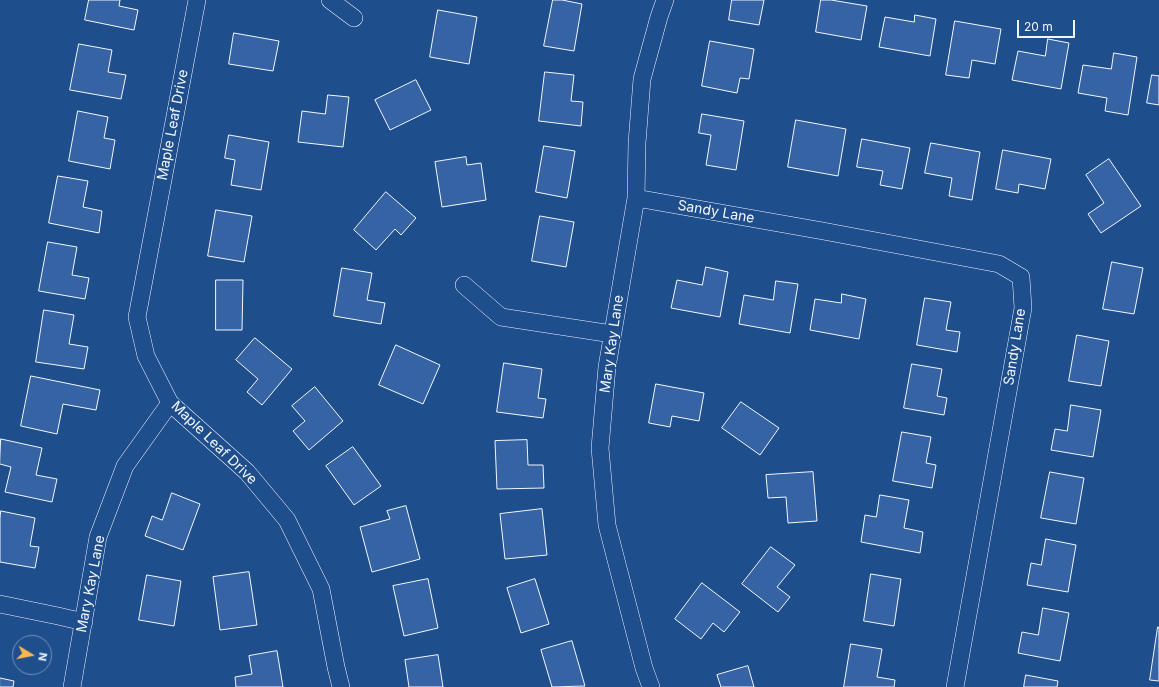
<!DOCTYPE html>
<style>
body{margin:0}
#map{position:relative;width:1159px;height:687px;overflow:hidden;background:#1f4e8c;font-family:Inter,sans-serif}
canvas{display:block}
.north{position:absolute;left:12px;top:635px;width:40px;height:40px;box-sizing:border-box;background:#1f4e8c;border:1px solid #7391ba;border-radius:50%;rotate:100deg;font-size:11px;font-weight:700;line-height:16px;text-align:center;color:#f2f6ff}
.north::after{content:'';display:block;margin:auto;width:14px;height:18px;background:#ffb74d;clip-path:polygon(50% 0,100% 100%,50% 72%,0 100%)}
.scale{position:absolute;left:1017px;top:20px;width:58px;height:18px;box-sizing:border-box;border:2px solid #f2f6ff;border-top:0;padding-left:5px;font-size:12px;line-height:14px;white-space:nowrap;color:#f2f6ff;-webkit-text-stroke:3px #1f4e8c;paint-order:stroke}
</style>
<div id="map">
<canvas width="1159" height="687"></canvas>
<div class="north">N</div>
<div class="scale">20 m</div>
</div>
<script>
const ctx = document.querySelector('canvas').getContext('2d');
ctx.lineJoin = 'round';
function paint(path, color) { ctx.fillStyle = color; ctx.fill(path, 'evenodd'); }
function trace(path, color, width, dash) { ctx.strokeStyle = color; ctx.lineWidth = width; ctx.lineCap = dash ? 'butt' : 'round'; ctx.setLineDash(dash || []); ctx.stroke(path); }
function label(font, color, halo, rows, align = 'center') {
  ctx.font = font + ' Inter,sans-serif'; ctx.lineWidth = 3; ctx.setLineDash([]); ctx.textBaseline = 'middle'; ctx.strokeStyle = halo; ctx.fillStyle = color; for (const [text, x, y, turn = 0] of rows) {
    ctx.save(); ctx.translate(x, y); ctx.rotate((+turn || 0) * Math.PI / 180); ctx.textAlign = isNaN(turn) ? turn : align; if (halo) ctx.strokeText(text, 0, 0); ctx.fillText(text, 0, 0); ctx.restore();
  }
}
const building = new Path2D(`
 M 89,0 L 120,0 L 119,6 L 138,10 L 134,30 L 85,20 Z
 M 553,0 L 562,0 L 582,4 L 574,51 L 544,46 Z
 M 732,0 L 764,0 L 759,25 L 729,20 Z
 M 821,0 L 831,0 L 867,6 L 861,40 L 816,32 Z
 M 438,10 L 477,17 L 469,64 L 430,57 Z
 M 915,15 L 936,19 L 930,56 L 879,47 L 885,17 L 914,22 Z
 M 955,21 L 1001,29 L 995,64 L 972,60 L 969,78 L 946,75 Z
 M 234,33 L 279,41 L 273,71 L 229,64 Z
 M 1048,39 L 1069,43 L 1061,89 L 1012,80 L 1018,51 L 1045,56 Z
 M 710,41 L 754,49 L 749,79 L 740,78 L 737,93 L 702,86 Z
 M 79,44 L 112,50 L 108,72 L 126,75 L 121,99 L 70,90 Z
 M 1114,53 L 1137,57 L 1128,115 L 1105,111 L 1107,98 L 1078,93 L 1083,65 L 1111,69 Z
 M 545,72 L 574,75 L 571,101 L 583,102 L 581,126 L 539,121 Z
 M 1152,75 L 1159,76 L 1159,105 L 1147,103 Z
 M 416,80 L 431,110 L 390,130 L 375,100 Z
 M 328,95 L 349,97 L 343,147 L 298,142 L 302,111 L 325,114 Z
 M 78,111 L 108,117 L 104,138 L 115,140 L 110,169 L 69,161 Z
 M 702,114 L 744,121 L 736,170 L 706,165 L 711,135 L 699,133 Z
 M 796,120 L 846,129 L 838,176 L 788,167 Z
 M 229,135 L 269,142 L 261,190 L 231,185 L 235,160 L 225,158 Z
 M 862,139 L 910,148 L 902,189 L 880,185 L 883,171 L 857,167 Z
 M 931,143 L 980,152 L 972,200 L 949,196 L 952,178 L 925,173 Z
 M 544,146 L 575,151 L 567,198 L 536,192 Z
 M 1003,150 L 1051,159 L 1045,189 L 1019,184 L 1018,193 L 996,189 Z
 M 466,157 L 467,165 L 481,163 L 486,200 L 442,207 L 435,162 Z
 M 1109,159 L 1141,206 L 1101,233 L 1088,214 L 1104,203 L 1086,175 Z
 M 58,176 L 88,181 L 83,207 L 102,211 L 99,233 L 49,223 Z
 M 386,192 L 416,218 L 401,235 L 395,229 L 376,250 L 354,230 Z
 M 216,210 L 252,216 L 244,262 L 208,256 Z
 M 540,216 L 574,222 L 566,267 L 532,261 Z
 M 48,242 L 77,247 L 72,275 L 89,278 L 85,299 L 39,291 Z
 M 1112,262 L 1143,268 L 1134,314 L 1103,309 Z
 M 706,267 L 728,272 L 720,317 L 671,308 L 677,280 L 702,285 Z
 M 342,268 L 372,273 L 367,300 L 385,303 L 381,324 L 334,316 Z
 M 216,280 L 243,280 L 242,330 L 216,330 Z
 M 776,281 L 798,284 L 790,333 L 739,324 L 744,295 L 773,300 Z
 M 842,294 L 866,299 L 859,339 L 810,330 L 815,299 L 841,303 Z
 M 925,298 L 951,302 L 946,330 L 960,332 L 957,352 L 917,345 Z
 M 44,310 L 74,315 L 69,344 L 88,347 L 84,369 L 36,362 Z
 M 1077,335 L 1109,341 L 1101,386 L 1069,381 Z
 M 255,338 L 292,369 L 262,405 L 247,392 L 258,379 L 236,360 Z
 M 396,345 L 440,365 L 423,404 L 379,385 Z
 M 504,363 L 542,369 L 538,398 L 546,399 L 543,418 L 497,412 Z
 M 912,364 L 942,369 L 937,396 L 947,398 L 944,415 L 904,408 Z
 M 31,376 L 100,390 L 96,410 L 63,404 L 57,434 L 21,426 Z
 M 656,384 L 704,393 L 699,421 L 672,416 L 670,427 L 649,423 Z
 M 315,387 L 343,421 L 309,450 L 293,431 L 305,421 L 292,406 Z
 M 741,402 L 779,428 L 760,455 L 722,428 Z
 M 1071,405 L 1101,410 L 1093,457 L 1051,450 L 1055,429 L 1067,431 Z
 M 902,432 L 931,437 L 926,463 L 936,465 L 932,488 L 893,481 Z
 M 1,439 L 42,448 L 36,475 L 57,479 L 52,502 L 5,492 L 11,467 L 0,464 Z
 M 527,440 L 528,465 L 543,465 L 544,488 L 497,489 L 495,441 Z
 M 353,447 L 381,486 L 354,505 L 326,466 Z
 M 813,472 L 817,521 L 788,523 L 786,497 L 768,498 L 766,475 Z
 M 1050,472 L 1084,478 L 1076,524 L 1041,518 Z
 M 172,493 L 200,504 L 183,550 L 145,536 L 152,516 L 162,520 Z
 M 880,495 L 909,500 L 904,528 L 923,532 L 920,553 L 861,542 L 865,515 L 876,517 Z
 M 406,506 L 420,559 L 372,572 L 360,527 L 390,519 L 387,511 Z
 M 542,509 L 547,555 L 505,559 L 500,514 Z
 M 1,511 L 35,518 L 30,546 L 39,547 L 35,568 L 0,562 L 0,519 Z
 M 1046,539 L 1076,545 L 1068,592 L 1027,585 L 1031,563 L 1041,565 Z
 M 771,547 L 795,565 L 777,587 L 790,597 L 778,612 L 742,584 Z
 M 249,572 L 257,625 L 220,630 L 213,577 Z
 M 871,574 L 901,579 L 894,626 L 864,621 Z
 M 147,575 L 181,581 L 174,626 L 139,620 Z
 M 428,579 L 438,628 L 404,636 L 393,586 Z
 M 535,579 L 549,624 L 521,633 L 507,588 Z
 M 702,583 L 740,612 L 724,632 L 713,623 L 701,639 L 675,619 Z
 M 1043,608 L 1069,613 L 1060,661 L 1018,653 L 1022,632 L 1038,635 Z
 M 1158,627 L 1159,627 L 1159,681 L 1150,680 Z
 M 572,641 L 585,686 L 552,687 L 541,650 Z
 M 851,644 L 882,649 L 877,677 L 895,680 L 894,687 L 844,687 Z
 M 277,651 L 283,687 L 236,687 L 235,677 L 252,674 L 249,656 Z
 M 438,655 L 443,687 L 409,687 L 405,660 Z
 M 748,666 L 754,687 L 721,687 L 717,675 Z
 M 1026,675 L 1058,681 L 1057,687 L 1024,687 Z
 M 0,678 L 14,681 L 13,687 L 0,687 Z`);
const street = new Path2D(`
 M 197,0 L 137,317 L 146,356 L 170,403 L 247,472 L 287,520 L 321,589 L 336,667 L 341,687
 M 330,0 L 354,18
 M 636,198 L 823,231 L 999,264 L 1021,277 L 1023,308 L 955,687
 M 464,285 L 501,317 L 612,334
 M 0,604 L 58,616 L 84,622
 M 72,687 L 98,537 L 125,466 L 170,403
 M 651,687 L 644,668 L 607,525 L 600,448 L 607,367 L 636,198 L 637,143 L 642,79 L 659,17 L 665,0`);
const streetNames = [
 ["Maple Leaf Drive",173,125,-79],
 ["Sandy Lane",716,212,10],
 ["Mary Kay Lane",612,344,-82],
 ["Sandy Lane",1015,347,-81],
 ["Maple Leaf Drive",214,443,44],
 ["Mary Kay Lane",91,584,-79]
];
paint(building, '#3563a3');
trace(building, '#f2f6ff', 1);
trace(street, '#f2f6ff', 18);
trace(street, '#1f4e8c', 17);
label('14px', '#f2f6ff', '#1f4e8c', streetNames);
</script>
